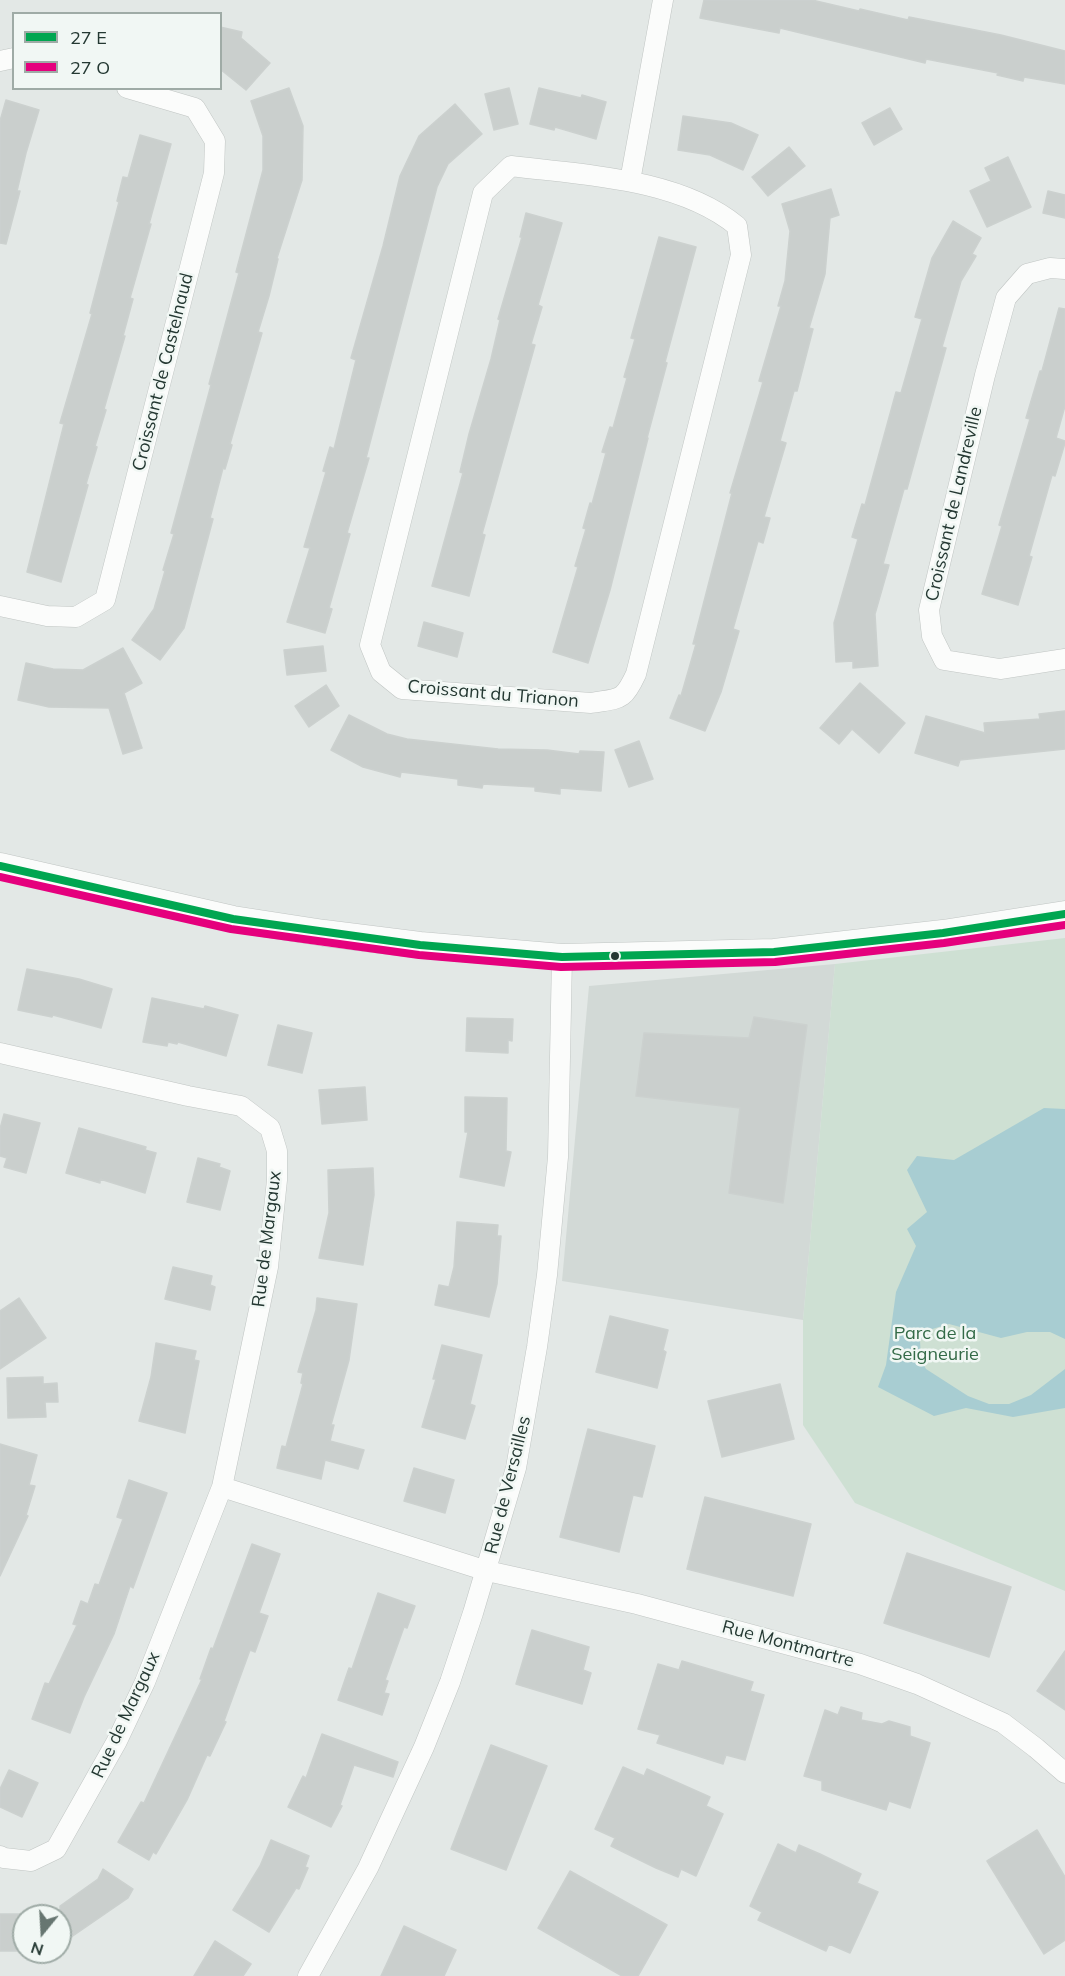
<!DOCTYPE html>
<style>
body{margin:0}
#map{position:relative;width:1065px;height:1976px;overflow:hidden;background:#e3e8e6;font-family:Mulish,sans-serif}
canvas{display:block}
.legend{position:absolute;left:12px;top:12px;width:210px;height:78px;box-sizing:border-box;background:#f1f7f4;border:2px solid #9faba6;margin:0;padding:8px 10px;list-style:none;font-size:18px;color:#243832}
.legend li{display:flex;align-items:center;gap:12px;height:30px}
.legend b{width:30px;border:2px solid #9faba6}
.north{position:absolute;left:12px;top:1904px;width:60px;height:60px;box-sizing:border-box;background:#f1f7f4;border:2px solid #9faba6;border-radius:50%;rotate:198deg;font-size:16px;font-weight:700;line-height:24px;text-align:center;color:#243832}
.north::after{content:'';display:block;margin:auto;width:21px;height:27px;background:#677671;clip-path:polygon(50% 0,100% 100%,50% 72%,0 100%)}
</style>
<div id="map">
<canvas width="1065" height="1976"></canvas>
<ul class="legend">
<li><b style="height:8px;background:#00a651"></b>27 E</li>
<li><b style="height:8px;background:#e5007d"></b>27 O</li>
</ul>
<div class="north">N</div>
</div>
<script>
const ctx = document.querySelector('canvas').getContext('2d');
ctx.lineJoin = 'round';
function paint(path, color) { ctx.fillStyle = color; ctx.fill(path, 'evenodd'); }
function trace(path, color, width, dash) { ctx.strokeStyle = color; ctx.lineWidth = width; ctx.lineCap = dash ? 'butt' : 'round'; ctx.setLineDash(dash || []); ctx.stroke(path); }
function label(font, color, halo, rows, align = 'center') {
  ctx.font = font + ' Mulish,sans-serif'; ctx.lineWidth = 5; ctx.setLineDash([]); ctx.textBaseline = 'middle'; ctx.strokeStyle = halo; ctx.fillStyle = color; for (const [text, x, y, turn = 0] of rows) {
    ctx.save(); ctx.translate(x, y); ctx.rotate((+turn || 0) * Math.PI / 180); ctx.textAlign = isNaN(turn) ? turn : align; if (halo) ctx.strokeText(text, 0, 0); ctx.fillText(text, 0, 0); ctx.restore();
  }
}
const built = new Path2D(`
 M 835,964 L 803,1320 L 562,1281 L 589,986 Z`);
const green = new Path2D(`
 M 1065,938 L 1065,1591 L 855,1503 L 803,1425 L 803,1320 L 835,964 Z`);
const water = new Path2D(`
 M 1044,1108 L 1065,1109 L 1065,1339 L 1050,1332 L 1027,1332 L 1001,1338 L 949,1324 L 929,1330 L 920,1340 L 921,1360 L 926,1369 L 968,1396 L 989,1404 L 1009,1404 L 1031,1395 L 1065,1369 L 1065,1408 L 1013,1417 L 966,1408 L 934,1416 L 878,1387 L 886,1365 L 896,1292 L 916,1246 L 907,1229 L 927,1212 L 907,1170 L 917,1156 L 954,1160 Z`);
const building = new Path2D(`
 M 704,0 L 812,0 L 859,11 L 860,9 L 908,20 L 909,17 L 1001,35 L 1065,51 L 1065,84 L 1024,77 L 1023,81 L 997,75 L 998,73 L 926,59 L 925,63 L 780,28 L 779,33 L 700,18 Z
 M 220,27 L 242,32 L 241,38 L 270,63 L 246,90 L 220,69 Z
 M 289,88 L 303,126 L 302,180 L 277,258 L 278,259 L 269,296 L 258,332 L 262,333 L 230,444 L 232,445 L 225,469 L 223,468 L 210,518 L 213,519 L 184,628 L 160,660 L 132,640 L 154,609 L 165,571 L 163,570 L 174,534 L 171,533 L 211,385 L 209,384 L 239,273 L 236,272 L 263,170 L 263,136 L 251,101 Z
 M 509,88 L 518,124 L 494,130 L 485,94 Z
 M 539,88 L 581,98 L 582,95 L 606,102 L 596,139 L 555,127 L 554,130 L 530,124 Z
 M 6,100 L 39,110 L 26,153 L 17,191 L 20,191 L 6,244 L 0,243 L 0,121 Z
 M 455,104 L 482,134 L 448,164 L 437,187 L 366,458 L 369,458 L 347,533 L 350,534 L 329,608 L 332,609 L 325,633 L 287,622 L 310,548 L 304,547 L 326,472 L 323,471 L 330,447 L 334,449 L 356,360 L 351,358 L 383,246 L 400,176 L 419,136 Z
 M 890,108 L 902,129 L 874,145 L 862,123 Z
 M 683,116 L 731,123 L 758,135 L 743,170 L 710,155 L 678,150 Z
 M 140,135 L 171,144 L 149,224 L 151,224 L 130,298 L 133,299 L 123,336 L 125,336 L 104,409 L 106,410 L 95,446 L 97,447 L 86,484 L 88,485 L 61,582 L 27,572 L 64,424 L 60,423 L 92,314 L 90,313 L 119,202 L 117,201 L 123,177 L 128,178 Z
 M 789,147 L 805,166 L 768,196 L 752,177 Z
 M 1008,157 L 1031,207 L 987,227 L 970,191 L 991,181 L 985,168 Z
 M 831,189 L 839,215 L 830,218 L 825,274 L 809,328 L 813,329 L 797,391 L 794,391 L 780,441 L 786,443 L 764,517 L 770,518 L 763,543 L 758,541 L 733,629 L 739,631 L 721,692 L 705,731 L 670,718 L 679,695 L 681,696 L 696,644 L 693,644 L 732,493 L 730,493 L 763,382 L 759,381 L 781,306 L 778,306 L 785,281 L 790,231 L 782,204 Z
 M 1048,191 L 1065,195 L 1065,218 L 1043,213 Z
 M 526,213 L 562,223 L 538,305 L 542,307 L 531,344 L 535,345 L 482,534 L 485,535 L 469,596 L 432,586 L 463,473 L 460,472 L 469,434 L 491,359 L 500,320 L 498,319 L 522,237 L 520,237 Z
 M 953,221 L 981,238 L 972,254 L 976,256 L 961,281 L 942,347 L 946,348 L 907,489 L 904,489 L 883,564 L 889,565 L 875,614 L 878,666 L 853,668 L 853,661 L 836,662 L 834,623 L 858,539 L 852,537 L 862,504 L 865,505 L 896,392 L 901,393 L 922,319 L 915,317 L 932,258 Z
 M 659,237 L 696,247 L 665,362 L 667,363 L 647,438 L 648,438 L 610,590 L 588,663 L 553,652 L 578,567 L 575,566 L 586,529 L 583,528 L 590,503 L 592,504 L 606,453 L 602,452 L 610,427 L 613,428 L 627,378 L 624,377 L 635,339 L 631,338 Z
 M 1059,308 L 1065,309 L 1065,406 L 1056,438 L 1065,441 L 1065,443 L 1055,476 L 1052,475 L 1029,556 L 1032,557 L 1018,605 L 982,594 L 1002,526 L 999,525 L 1030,419 L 1026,418 L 1040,371 L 1042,371 Z
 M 424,622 L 463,633 L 457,657 L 418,646 Z
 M 323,646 L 326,671 L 287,675 L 284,650 Z
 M 123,648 L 142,683 L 124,693 L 142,748 L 123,754 L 109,708 L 49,707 L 18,700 L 26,663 L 53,669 L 83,670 Z
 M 860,683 L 905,723 L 879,753 L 852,729 L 839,744 L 820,728 Z
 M 326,685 L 339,706 L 309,727 L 295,706 Z
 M 1065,711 L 1065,749 L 960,760 L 958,766 L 915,753 L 926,716 L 985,733 L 984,723 L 1040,719 L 1039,714 Z
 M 349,715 L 387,734 L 407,739 L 498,749 L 547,750 L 579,754 L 580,751 L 604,752 L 601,791 L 560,788 L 560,794 L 535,791 L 535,787 L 483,784 L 482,788 L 458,785 L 458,779 L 401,772 L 400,777 L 363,767 L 331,750 Z
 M 639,741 L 653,779 L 629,787 L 615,750 Z
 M 27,969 L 79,979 L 112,989 L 101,1028 L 53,1015 L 52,1017 L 18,1010 Z
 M 152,998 L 204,1009 L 205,1006 L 238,1015 L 226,1056 L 178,1042 L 177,1044 L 168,1042 L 167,1046 L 143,1042 Z
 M 754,1017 L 807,1025 L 783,1203 L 729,1193 L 740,1108 L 636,1096 L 644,1033 L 749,1038 Z
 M 467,1018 L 513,1019 L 512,1041 L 508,1040 L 508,1053 L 466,1051 Z
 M 278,1025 L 312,1033 L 302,1073 L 268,1065 Z
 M 365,1087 L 367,1120 L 322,1124 L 319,1090 Z
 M 465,1097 L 507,1098 L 506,1151 L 511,1152 L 504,1186 L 460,1177 L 468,1132 L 465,1132 Z
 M 4,1114 L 40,1123 L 26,1173 L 4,1167 L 7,1158 L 0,1156 L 0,1129 Z
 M 79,1128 L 146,1147 L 145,1150 L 156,1153 L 145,1193 L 100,1179 L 100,1183 L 66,1173 Z
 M 198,1158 L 220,1164 L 219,1167 L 230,1171 L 220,1210 L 187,1202 Z
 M 373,1168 L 374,1195 L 363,1265 L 319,1258 L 329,1213 L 328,1170 Z
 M 457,1222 L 498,1225 L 497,1236 L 501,1236 L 497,1284 L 489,1317 L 435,1305 L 439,1285 L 449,1287 L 454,1267 Z
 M 173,1267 L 212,1276 L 210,1285 L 215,1287 L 210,1310 L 165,1299 Z
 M 19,1298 L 46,1338 L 0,1369 L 0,1311 Z
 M 317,1298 L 357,1304 L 349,1360 L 331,1425 L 334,1425 L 330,1441 L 364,1450 L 358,1469 L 325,1460 L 321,1479 L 277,1468 L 282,1446 L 286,1447 L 303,1384 L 301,1383 L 303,1373 L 298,1372 L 316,1310 Z
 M 610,1316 L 668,1330 L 663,1350 L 666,1352 L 657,1388 L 596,1372 Z
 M 156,1343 L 196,1351 L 194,1360 L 199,1361 L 185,1433 L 139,1421 L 151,1377 Z
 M 442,1345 L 482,1355 L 470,1404 L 475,1406 L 465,1439 L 422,1427 L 436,1379 L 433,1379 Z
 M 43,1377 L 43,1384 L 57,1383 L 58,1402 L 45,1402 L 46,1417 L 8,1418 L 7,1378 Z
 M 780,1384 L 794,1439 L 722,1457 L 708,1401 Z
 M 588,1429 L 655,1446 L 642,1497 L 633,1495 L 619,1552 L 560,1537 Z
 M 0,1444 L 37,1455 L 29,1485 L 35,1486 L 26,1515 L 28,1516 L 0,1576 Z
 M 414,1468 L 454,1480 L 445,1513 L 404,1501 Z
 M 129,1480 L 167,1493 L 133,1588 L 130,1586 L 114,1634 L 84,1697 L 70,1733 L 32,1719 L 45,1683 L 49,1684 L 77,1625 L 73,1624 L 81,1601 L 88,1604 L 95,1584 L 99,1585 L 123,1519 L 117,1517 Z
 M 705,1497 L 811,1524 L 793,1596 L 687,1569 Z
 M 252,1544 L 280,1554 L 259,1613 L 268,1616 L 255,1652 L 250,1650 L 224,1721 L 226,1722 L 210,1756 L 207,1755 L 187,1800 L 156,1854 L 153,1852 L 149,1860 L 118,1842 L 141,1802 L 144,1803 L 202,1679 L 200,1679 L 211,1648 L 213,1649 Z
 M 907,1553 L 1011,1587 L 989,1657 L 884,1623 Z
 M 378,1593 L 415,1606 L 407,1628 L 404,1627 L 385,1680 L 388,1681 L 384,1693 L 389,1694 L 382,1715 L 338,1700 L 349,1668 L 352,1669 Z
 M 532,1630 L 589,1647 L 583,1670 L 591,1673 L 582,1704 L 516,1684 Z
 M 1065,1651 L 1065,1710 L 1037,1691 Z
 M 682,1661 L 753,1682 L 750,1691 L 764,1695 L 745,1760 L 726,1755 L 723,1764 L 657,1743 L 660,1735 L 638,1729 L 658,1664 L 679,1670 Z
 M 841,1707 L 862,1713 L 861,1720 L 882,1724 L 889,1721 L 910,1727 L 910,1736 L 930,1743 L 910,1808 L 889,1801 L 886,1810 L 822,1790 L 822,1781 L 804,1776 L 825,1710 L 838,1715 Z
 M 322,1734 L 398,1762 L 393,1777 L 354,1765 L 340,1805 L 342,1806 L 331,1827 L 288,1807 L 303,1776 L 306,1778 Z
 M 491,1745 L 547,1766 L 506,1870 L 451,1849 Z
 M 623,1767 L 644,1776 L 647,1769 L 710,1797 L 706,1806 L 723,1814 L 696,1876 L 681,1869 L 678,1877 L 656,1868 L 611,1846 L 615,1838 L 595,1829 Z
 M 9,1770 L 38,1783 L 22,1817 L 0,1807 L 0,1789 Z
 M 1037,1830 L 1065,1877 L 1065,1940 L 1044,1954 L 987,1861 Z
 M 271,1840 L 309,1856 L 305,1867 L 308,1868 L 299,1889 L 296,1888 L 269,1932 L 233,1910 L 260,1866 Z
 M 778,1844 L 796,1853 L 799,1845 L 820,1854 L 861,1874 L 857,1883 L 878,1892 L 850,1953 L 829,1944 L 826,1951 L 758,1920 L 762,1912 L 750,1906 Z
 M 103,1869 L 133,1889 L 128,1898 L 67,1940 L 60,1930 L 60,1906 L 98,1879 Z
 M 570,1871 L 667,1925 L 638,1976 L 622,1976 L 538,1928 Z
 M 0,1914 L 24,1914 L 24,1951 L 0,1951 Z
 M 404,1926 L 456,1950 L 444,1976 L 381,1976 Z
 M 215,1941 L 251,1964 L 243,1976 L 194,1976 Z`);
const minor = new Path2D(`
 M 0,61 L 14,58
 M 511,166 C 583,175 679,178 737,226 L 741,255 L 636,674 C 623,702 620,698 591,703 L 402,689 L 381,672 L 370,645 L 483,193 Z
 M 630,181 L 663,0
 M 1065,269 L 1050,268 L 1027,274 L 1006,298 L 985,375 L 929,610 L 932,636 L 944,660 L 1000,669 L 1065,659
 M 0,606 L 47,616 L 76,617 L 105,600 L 214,173 L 215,141 L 195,108 L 127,88
 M 0,1053 L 188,1096 L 241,1106 L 270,1128 L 277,1151 L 277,1180 L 268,1267 L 222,1487 L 145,1682 L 117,1741 L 56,1849 L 31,1861 L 4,1858 L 0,1856
 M 222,1487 L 487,1571 L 637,1604 L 860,1664 L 917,1684 L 1003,1723 L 1036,1748 L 1065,1773
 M 308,1976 L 368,1868 L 424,1747 L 450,1682 L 473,1613 L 516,1468 L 537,1347 L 547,1275 L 558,1157 L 562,957`);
const tertiary = new Path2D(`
 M 0,866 L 233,919 L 324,933 L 420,945 L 562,957 L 774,952 L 943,933 L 1065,914`);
const bus1 = new Path2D(`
 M 0,866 L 233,919 L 420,945 L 562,957 L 774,952 L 943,933 L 1065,914`);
const bus2 = new Path2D(`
 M 0,877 L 231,929 L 419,955 L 561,967 L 775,962 L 944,943 L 1065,925`);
const markers = [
 [615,956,5,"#243832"]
];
const streetNames = [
 ["Croissant de Castelnaud",163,372,-76],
 ["Croissant de Landreville",954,504,-77],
 ["Croissant du Trianon",493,694,5],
 ["Rue de Margaux",267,1239,-83],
 ["Rue de Versailles",508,1485,-76],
 ["Rue Montmartre",788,1644,15],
 ["Rue de Margaux",126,1715,-65]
];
const parkNames = [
 ["Parc de la",935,1334],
 ["Seigneurie",935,1355]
];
paint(built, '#d2d9d6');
paint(green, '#cee0d3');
paint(water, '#a8cdd2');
paint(building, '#cacfcd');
trace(building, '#ccd1cf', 1.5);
trace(minor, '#c0c5c3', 21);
trace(tertiary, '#c0c5c3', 27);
trace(minor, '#fbfcfb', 20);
trace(tertiary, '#fbfcfb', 26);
trace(bus1, '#00a651', 8);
trace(bus2, '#e5007d', 8);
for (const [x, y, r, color] of markers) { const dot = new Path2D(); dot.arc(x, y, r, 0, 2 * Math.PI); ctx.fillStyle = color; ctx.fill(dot); trace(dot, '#f1f7f4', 2); }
label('18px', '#243832', '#f1f7f4', streetNames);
label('18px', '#336a47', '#f1f7f4', parkNames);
</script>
